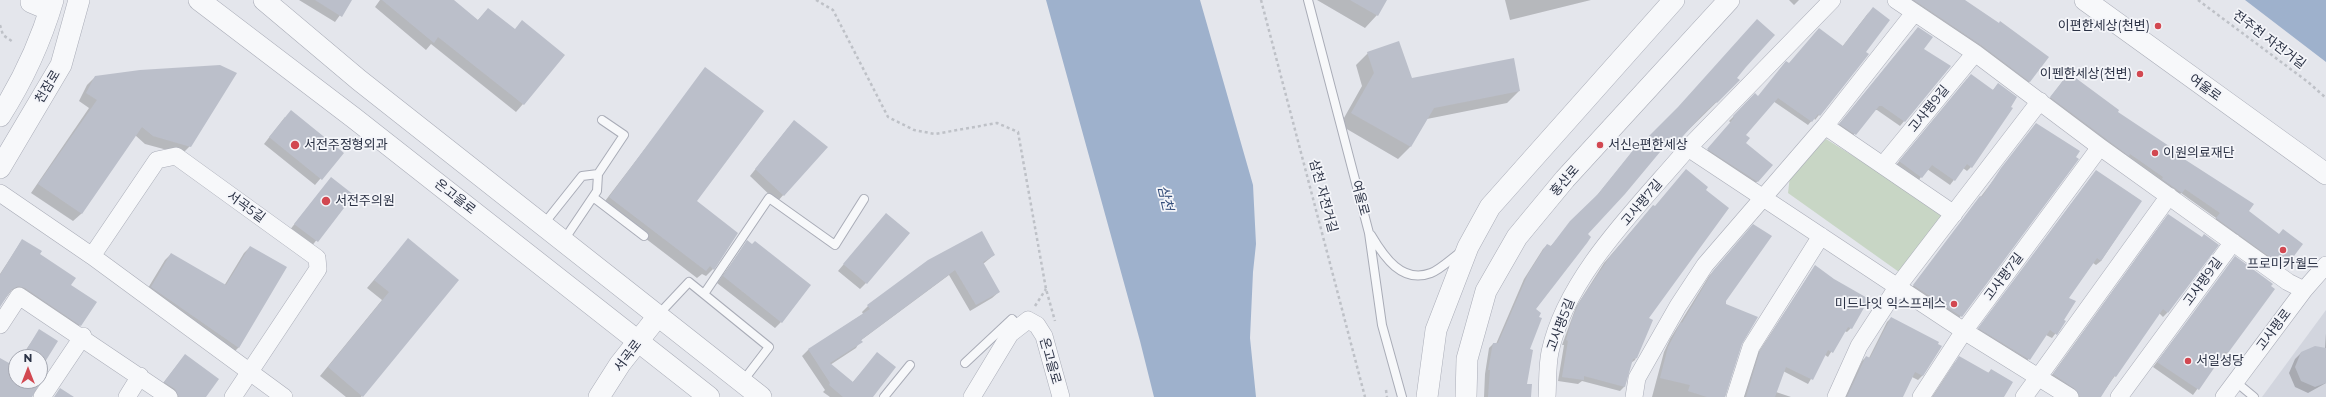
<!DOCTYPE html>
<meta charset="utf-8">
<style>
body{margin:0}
#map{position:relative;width:2326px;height:397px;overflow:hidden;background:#e4e6ec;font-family:Montserrat,sans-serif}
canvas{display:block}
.north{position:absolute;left:8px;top:349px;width:40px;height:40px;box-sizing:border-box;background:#f4f5f9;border:1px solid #a4a7b1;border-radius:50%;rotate:0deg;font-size:11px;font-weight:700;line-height:16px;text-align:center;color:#2b3245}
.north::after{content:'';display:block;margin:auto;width:14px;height:18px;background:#d24851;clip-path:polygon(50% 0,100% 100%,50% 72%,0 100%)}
</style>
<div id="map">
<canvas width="2326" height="397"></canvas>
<div class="north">N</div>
</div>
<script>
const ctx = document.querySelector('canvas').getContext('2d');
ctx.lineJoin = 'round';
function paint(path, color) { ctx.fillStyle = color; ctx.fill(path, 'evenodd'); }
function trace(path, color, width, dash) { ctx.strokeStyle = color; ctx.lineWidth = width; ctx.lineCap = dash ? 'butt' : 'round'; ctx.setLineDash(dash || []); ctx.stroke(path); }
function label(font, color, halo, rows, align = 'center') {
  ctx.font = font + ' Montserrat,"Noto Sans KR",sans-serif'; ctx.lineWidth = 3.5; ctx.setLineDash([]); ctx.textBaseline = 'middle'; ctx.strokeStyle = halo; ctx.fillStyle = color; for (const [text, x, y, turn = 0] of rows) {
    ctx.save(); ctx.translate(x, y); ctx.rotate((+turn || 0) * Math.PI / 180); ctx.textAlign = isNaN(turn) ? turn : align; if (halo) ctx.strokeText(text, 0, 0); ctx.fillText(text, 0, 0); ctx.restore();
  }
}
const built = new Path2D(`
 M 2326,310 L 2326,397 L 2262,397 Z`);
const green = new Path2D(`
 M 1826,139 L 1945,213 L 1899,272 L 1788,193 L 1790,176 Z`);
const water = new Path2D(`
 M 1046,0 L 1200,0 L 1253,185 L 1256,244 L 1253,272 L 1250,338 L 1256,397 L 1154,397 L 1140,341 Z
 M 2245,0 L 2326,0 L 2326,62 Z`);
const shadow = new Path2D(`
 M 299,0 L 351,0 L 335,22 Z
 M 380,0 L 453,0 L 477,21 L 488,9 L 523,104 L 516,112 L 431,44 L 426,50 L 375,7 Z
 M 1317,0 L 1386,0 L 1377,15 L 1365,28 Z
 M 1505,0 L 1591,0 L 1510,20 Z
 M 1789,0 L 1799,0 L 1794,5 Z
 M 1903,0 L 1963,0 L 2030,81 L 2025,86 Z
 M 1869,12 L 1819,115 L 1815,120 L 1814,118 L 1808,125 L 1773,101 L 1744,135 L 1745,143 L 1771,166 L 1753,186 L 1704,154 L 1731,123 L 1729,121 L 1755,95 L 1758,97 L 1789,64 L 1842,47 Z
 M 1918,28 L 1922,49 L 1950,66 L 1900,126 L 1877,110 L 1875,110 L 1851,138 L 1836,128 Z
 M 1368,53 L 1411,80 L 1519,91 L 1507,103 L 1427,119 L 1410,147 L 1398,159 L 1340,125 L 1362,86 L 1356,65 Z
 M 706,69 L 696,201 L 713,269 L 706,276 L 702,274 L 697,278 L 602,205 Z
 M 95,77 L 190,146 L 182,154 L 145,144 L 135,135 L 81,214 L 73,221 L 31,193 L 89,108 L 79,101 L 87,85 Z
 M 1736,78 L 1739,80 L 1670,148 L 1665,144 L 1586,234 L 1535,310 L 1528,350 L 1526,385 L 1530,397 L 1484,397 L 1485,374 L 1489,348 L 1493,344 L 1496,344 L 1524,279 L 1543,249 L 1547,245 L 1550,247 L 1594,199 L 1638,145 Z
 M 2065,78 L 2166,149 L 2279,235 L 2285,267 L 2280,271 L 2213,223 L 2216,218 L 2181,193 L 2177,197 L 2047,102 Z
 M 1967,79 L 1993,90 L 1998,84 L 1971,167 L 1967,171 L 1963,168 L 1950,185 L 1927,169 L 1918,181 L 1896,165 Z
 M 285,117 L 342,153 L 315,185 L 264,144 Z
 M 2036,124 L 2077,159 L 1957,321 L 1910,290 Z
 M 788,128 L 826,147 L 777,202 L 750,176 Z
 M 2096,171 L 2141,201 L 2101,261 L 2096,265 L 2093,263 L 2068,298 L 2063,320 L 2065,321 L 2052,338 L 2046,335 L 2025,364 L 1975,333 Z
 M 331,178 L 352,195 L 311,247 L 289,231 Z
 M 1653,206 L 1647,319 L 1651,321 L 1635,360 L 1631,363 L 1624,387 L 1620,391 L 1582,381 L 1578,384 L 1558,381 L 1564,345 L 1562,345 L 1576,307 L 1604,263 Z
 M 2164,220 L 2167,313 L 2163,317 L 2159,313 L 2100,397 L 2073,397 L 2049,379 Z
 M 880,221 L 866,283 L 860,289 L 838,271 Z
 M 1749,230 L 1725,301 L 1741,344 L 1725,397 L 1652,397 L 1664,352 L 1670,339 L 1709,276 Z
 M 22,240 L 70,285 L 80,325 L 75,330 L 20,292 L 12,290 L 0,305 L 0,274 Z
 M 408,240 L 458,280 L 361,397 L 346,397 L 320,376 L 382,300 L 367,288 Z
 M 747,242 L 781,322 L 775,328 L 717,283 Z
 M 250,247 L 285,268 L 238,348 L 232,354 L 145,293 L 165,260 L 171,254 L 224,286 L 244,253 Z
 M 994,255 L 983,264 L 999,292 L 992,298 L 970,311 L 949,275 L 860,341 L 856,348 L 830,365 L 852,383 L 877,354 L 871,397 L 830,397 L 823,392 L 825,390 L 802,356 L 808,350 L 863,314 L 862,312 L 868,306 L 929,261 Z
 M 2235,258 L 2227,353 L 2222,358 L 2221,356 L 2193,395 L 2153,367 Z
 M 1815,266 L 1851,328 L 1847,332 L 1844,331 L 1828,357 L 1825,355 L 1808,384 L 1783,371 L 1776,392 L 1791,397 L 1743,397 L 1756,356 Z
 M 1891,318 L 1941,347 L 1922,376 L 1918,380 L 1912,377 L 1902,397 L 1845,397 L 1862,361 L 1866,357 L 1869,358 L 1887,322 Z
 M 39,331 L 56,341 L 40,368 L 40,357 L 21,357 Z
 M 2326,333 L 2326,383 L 2308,393 L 2295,387 L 2289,373 L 2295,359 L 2301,353 L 2325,349 Z
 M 185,355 L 206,397 L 173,397 L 160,387 Z
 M 1955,362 L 1988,373 L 1991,370 L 2003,397 L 1932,397 Z`);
const building = new Path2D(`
 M 315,0 L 352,0 L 342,17 Z
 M 382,0 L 454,0 L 478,20 L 488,8 L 515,29 L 522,20 L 565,55 L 524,105 L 438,37 L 434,43 Z
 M 1350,0 L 1387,0 L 1378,16 Z
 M 1914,0 L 1965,0 L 1999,23 L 2000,21 L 2049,57 L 2030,82 L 1981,45 Z
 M 1873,7 L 1890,20 L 1866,52 L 1869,54 L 1820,116 L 1818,114 L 1812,122 L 1778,98 L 1746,135 L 1750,138 L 1746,143 L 1773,165 L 1758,182 L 1707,149 L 1734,118 L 1733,116 L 1755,93 L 1758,96 L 1786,61 L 1789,63 L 1819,28 L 1843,46 Z
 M 1757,19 L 1775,35 L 1746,67 L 1737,78 L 1740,80 L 1717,103 L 1716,102 L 1702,115 L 1675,145 L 1670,140 L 1625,194 L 1588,234 L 1591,237 L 1587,243 L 1536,309 L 1541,313 L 1539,317 L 1542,318 L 1530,349 L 1533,350 L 1527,384 L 1532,384 L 1531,397 L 1488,397 L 1490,370 L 1488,370 L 1493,343 L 1498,343 L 1528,274 L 1547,244 L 1551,246 L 1570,221 L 1598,194 L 1642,139 L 1644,141 L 1678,107 Z
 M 1918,27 L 1933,37 L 1924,49 L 1951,66 L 1905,122 L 1882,106 L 1879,106 L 1856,135 L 1839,124 Z
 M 1399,41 L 1412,78 L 1514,58 L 1520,91 L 1434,108 L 1411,147 L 1351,113 L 1374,73 L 1367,52 Z
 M 220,65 L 237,73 L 191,147 L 153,136 L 142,127 L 82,214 L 38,184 L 97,100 L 86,93 L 95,76 L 140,70 Z
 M 705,67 L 764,111 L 697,201 L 738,233 L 714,270 L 710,266 L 706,271 L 609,197 Z
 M 2069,73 L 2119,110 L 2118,112 L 2169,146 L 2167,148 L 2254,204 L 2249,211 L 2279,234 L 2283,229 L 2303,244 L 2285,268 L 2216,218 L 2220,213 L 2185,189 L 2182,193 L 2162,179 L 2163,177 L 2130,154 L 2129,156 L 2050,97 Z
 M 1971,74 L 1993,90 L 1998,83 L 2017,97 L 2011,107 L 2013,108 L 1972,168 L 1967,164 L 1955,181 L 1932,165 L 1922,178 L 1899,161 Z
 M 291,110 L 344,153 L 322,180 L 269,137 Z
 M 794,120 L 828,147 L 784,196 L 755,169 Z
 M 2036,123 L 2080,151 L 2076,157 L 2079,159 L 1962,317 L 1913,285 L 1980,196 L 1982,197 L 2001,168 Z
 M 1686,169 L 1708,187 L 1706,190 L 1729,208 L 1649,318 L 1653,320 L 1637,358 L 1633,359 L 1625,387 L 1584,376 L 1584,380 L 1562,377 L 1568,341 L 1566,340 L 1572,319 L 1580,301 L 1609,258 L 1653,205 L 1655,206 Z
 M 2096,170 L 2142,201 L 2101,261 L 2097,258 L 2069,298 L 2076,301 L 2064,320 L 2066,321 L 2057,335 L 2050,330 L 2030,360 L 1978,328 Z
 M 331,177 L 354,195 L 318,242 L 294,224 Z
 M 886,213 L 910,233 L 867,284 L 843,264 Z
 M 2168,214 L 2202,237 L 2204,234 L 2219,245 L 2168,313 L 2163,309 L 2116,377 L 2114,376 L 2101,397 L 2080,397 L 2075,389 L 2053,374 Z
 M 1753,224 L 1772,236 L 1726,301 L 1726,304 L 1758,317 L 1742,344 L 1725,397 L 1707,397 L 1688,391 L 1690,385 L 1660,378 L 1668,347 L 1681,322 L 1682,323 L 1713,271 Z
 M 982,231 L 995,255 L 983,262 L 1000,292 L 976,305 L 955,270 L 861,340 L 863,342 L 830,363 L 853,382 L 877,352 L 896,367 L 873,397 L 843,397 L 829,385 L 830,383 L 808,349 L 870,309 L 867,305 L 928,260 Z
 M 408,238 L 459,280 L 363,397 L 328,367 L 389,292 L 374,280 Z
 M 22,239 L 42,251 L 40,254 L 76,278 L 71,285 L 97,302 L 81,326 L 25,288 L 18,286 L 11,290 L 0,307 L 0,275 Z
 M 747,240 L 752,244 L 755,241 L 811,285 L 782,323 L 723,276 Z
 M 250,246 L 287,267 L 239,348 L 151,287 L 171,253 L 226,285 Z
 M 2235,256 L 2273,284 L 2271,286 L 2275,289 L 2228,353 L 2225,352 L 2199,390 L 2157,362 Z
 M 1815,265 L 1834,279 L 1869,299 L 1852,329 L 1848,327 L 1833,353 L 1828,350 L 1813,380 L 1786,367 L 1775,397 L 1746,397 L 1760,351 Z
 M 1891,317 L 1939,342 L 1938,344 L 1942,346 L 1923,376 L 1915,372 L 1903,397 L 1847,397 L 1866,356 L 1870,358 Z
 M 39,329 L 58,341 L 40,370 L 40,357 L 22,357 Z
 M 2315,346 L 2326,348 L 2326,383 L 2315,387 L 2301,381 L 2295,367 L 2301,352 Z
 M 185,354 L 219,379 L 206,397 L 179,397 L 175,389 L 164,382 Z
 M 1959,356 L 1989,373 L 1991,369 L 2013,382 L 2004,397 L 1933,397 Z
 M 0,358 L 16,367 L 16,381 L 40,381 L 40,376 L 43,378 L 32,397 L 0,397 Z
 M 60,388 L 74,397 L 54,397 Z`);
const path = new Path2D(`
 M 816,0 L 833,10 L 888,117 L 914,130 L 935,134 L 997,123 L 1018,132 L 1046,289 L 1055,321
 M 1261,0 L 1365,397
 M 2198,0 L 2308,82 L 2326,98
 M 0,25 L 3,35 L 13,42
 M 1035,306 L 1046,289
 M 1386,390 L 1387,397`);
const service = new Path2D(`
 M 1308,0 L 1369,233 L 1382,325 L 1402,397
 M 593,197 L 644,236
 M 543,225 L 582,176 L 598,174
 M 1371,235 C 1384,257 1402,284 1431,273 C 1441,269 1452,258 1462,251
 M 564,240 L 597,191 L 598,174 L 624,135 L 602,120
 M 704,294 L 769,198 L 835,245 L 864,199
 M 658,315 L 689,282 L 769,347 L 743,381
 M 965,363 L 1012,319 L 1019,326
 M 2236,382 L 2254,397
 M 884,397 L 910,365`);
const minor = new Path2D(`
 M 1896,0 L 1975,53 L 2100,147 L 2288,282 L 2304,290
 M 1825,126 L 1954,214
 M 1688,148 L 1832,0
 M 1883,165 L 1975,53
 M 0,193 L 92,256 L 284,397
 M 92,256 L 157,160 L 176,156 L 317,258 L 318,269 L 233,397
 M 0,325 L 19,296 L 169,397
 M 42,397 L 83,336
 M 127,397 L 140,376
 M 972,397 L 1010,334 L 1028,320 L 1037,325 L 1044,336 L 1061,397
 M 1547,397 C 1548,382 1547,366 1550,352 C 1566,276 1639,206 1688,148 L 1964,331 L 2070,397
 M 1634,397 L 1637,378 L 1678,306 L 1705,265 L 1825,126 L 1914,13
 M 1735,397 L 1751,347 L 1821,236
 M 1836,397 L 1859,346 L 1898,286 L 2040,101
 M 1921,397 L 1964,331 L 2100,147
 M 2024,397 L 2169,196
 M 2119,397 L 2233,242
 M 2224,397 L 2304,290 L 2326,265`);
const tertiary = new Path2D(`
 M 31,0 L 31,2 L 50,10
 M 199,0 L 354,118 L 709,397
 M 264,0 L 359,80 L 761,397
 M 2085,0 L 2326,174
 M 0,116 C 23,80 41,41 53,0
 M 0,168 L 61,65 L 79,0
 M 599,397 L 620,364 L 658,316
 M 1427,397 L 1436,330 L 1468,247 L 1490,207 L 1674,0
 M 1466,397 L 1467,359 L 1486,291 L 1517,237 L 1565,179 L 1729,0`);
const markers = [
 [2158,26,4,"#d24851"],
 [2140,74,4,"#d24851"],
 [295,145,5,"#d24851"],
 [1600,145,4,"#d24851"],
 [2155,153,4,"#d24851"],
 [326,201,5,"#d24851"],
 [2283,250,4,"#d24851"],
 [1954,304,4,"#d24851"],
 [2188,361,4,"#d24851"]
];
const poiNames = [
 ["이편한세상(천변)",2150,26,"right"],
 ["이펜한세상(천변)",2132,74,"right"],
 ["서전주정형외과",304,145],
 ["서신e편한세상",1608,145],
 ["이원의료재단",2163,153],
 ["서전주의원",335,201],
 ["프로미카월드",2283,264,"center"],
 ["미드나잇 익스프레스",1946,304,"right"],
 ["서일성당",2196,361]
];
const streetNames = [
 ["전주천 자전거길",2269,40,37],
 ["천잠로",48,87,-59],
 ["여울로",2205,88,36],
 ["고사평9길",1929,109,-51],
 ["홍산로",1565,181,-49],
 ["삼천 자전거길",1323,196,75],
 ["온고을로",455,197,38],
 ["여울로",1360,198,75],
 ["고사평7길",1642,203,-50],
 ["서곡5길",246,207,36],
 ["고사평7길",2004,277,-53],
 ["고사평9길",2203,282,-54],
 ["고사평5길",1561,325,-69],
 ["고사평로",2274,330,-53],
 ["서곡로",628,356,-53],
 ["온고을로",1050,361,74]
];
const waterNames = [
 ["삼천",1165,198,77]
];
paint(built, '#d2d5de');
paint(green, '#c8d6c5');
paint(water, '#9eb1cc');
paint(shadow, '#0003');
paint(building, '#bbbfca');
trace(service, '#a9acb7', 10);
trace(minor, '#a9acb7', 18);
trace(tertiary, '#a9acb7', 22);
trace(path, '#bec1c7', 2.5, [3, 3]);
trace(service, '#f7f8fa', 8);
trace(minor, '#f7f8fa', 17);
trace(tertiary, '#f7f8fa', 21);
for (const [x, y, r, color] of markers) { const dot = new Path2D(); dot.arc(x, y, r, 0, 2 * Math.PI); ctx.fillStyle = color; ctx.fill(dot); trace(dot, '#f4f5f9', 1.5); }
label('13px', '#2b3245', '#f4f5f9', poiNames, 'left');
label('13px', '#2b3245', '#f4f5f9', streetNames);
label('italic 14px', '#334d7a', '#f4f5f9', waterNames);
</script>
